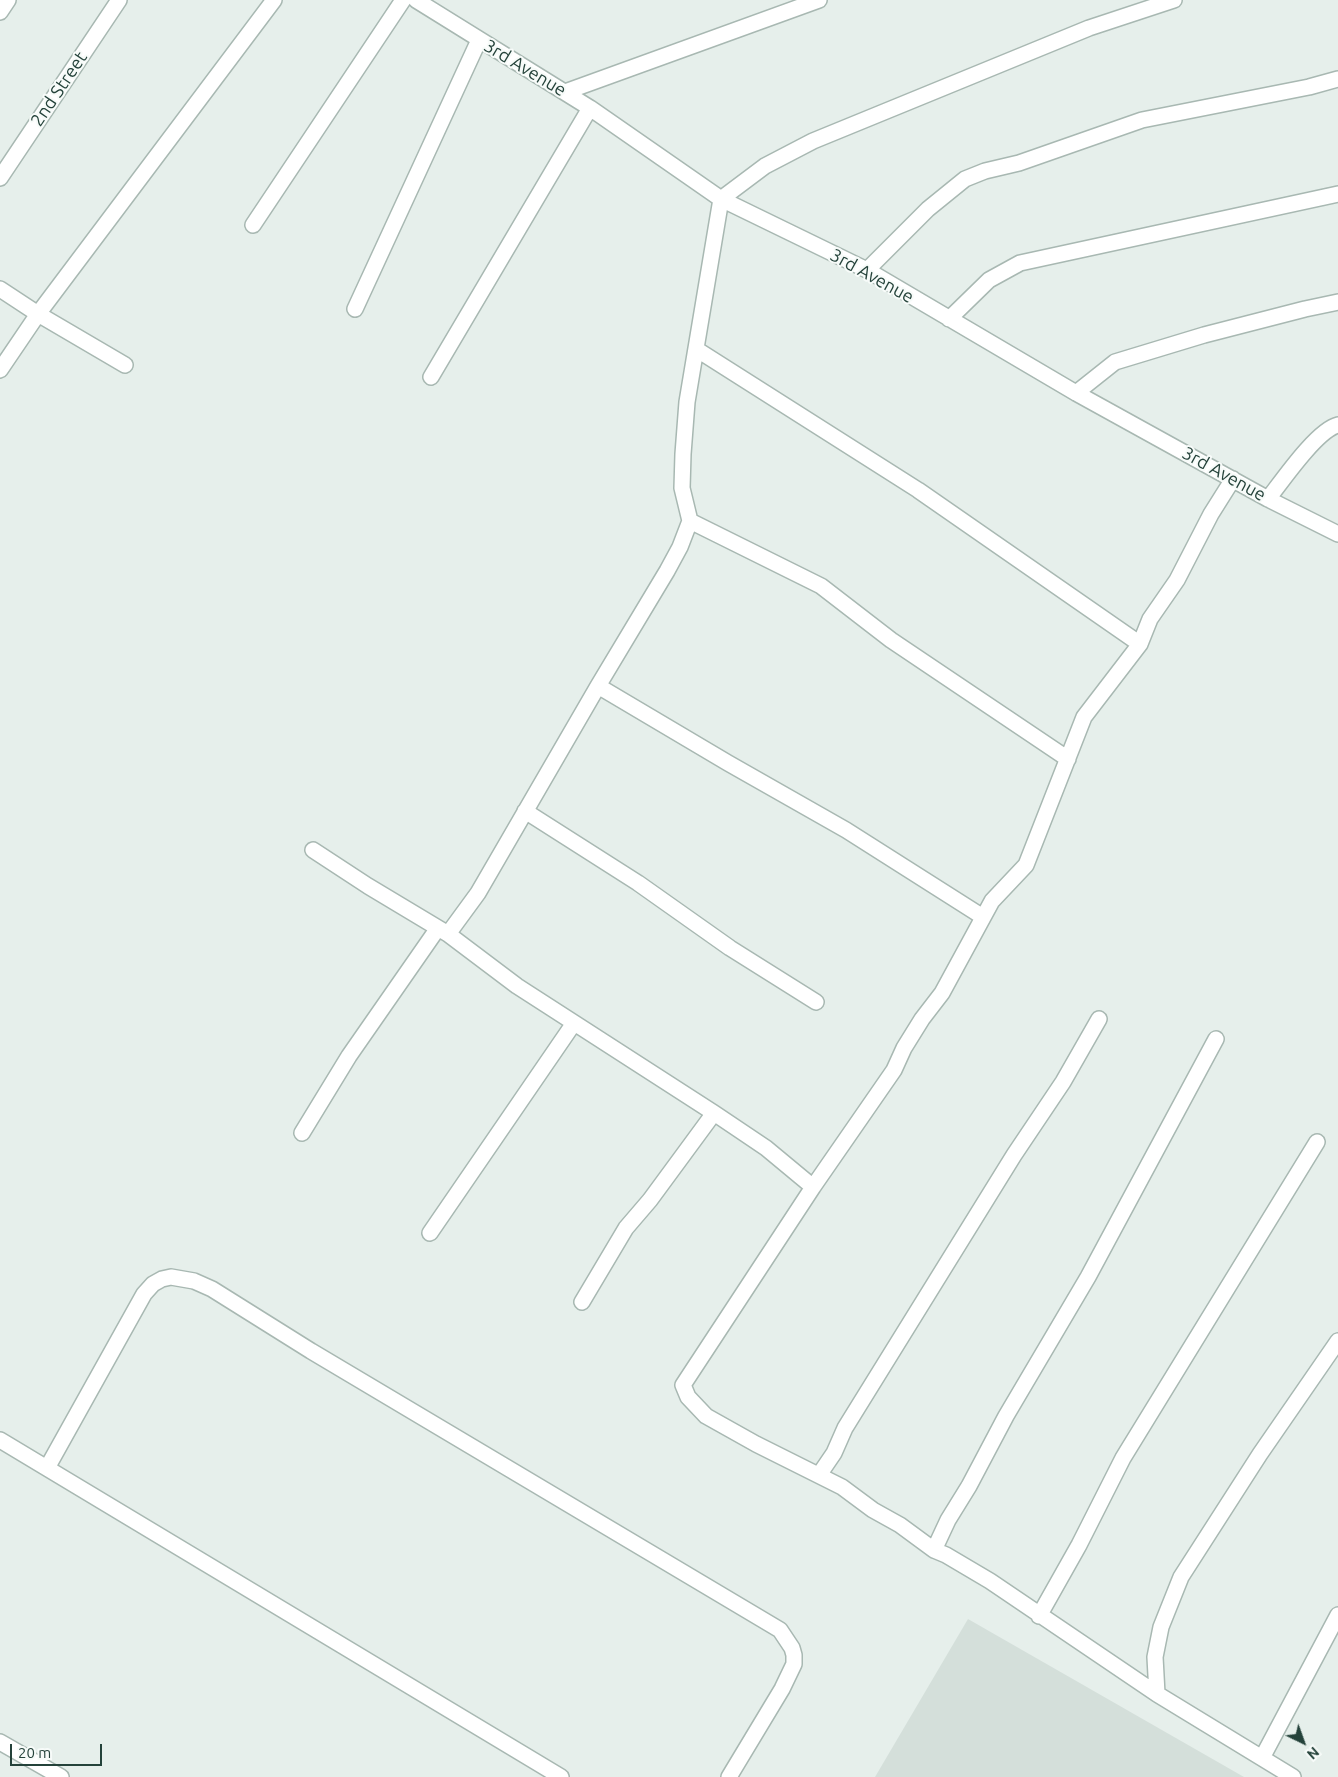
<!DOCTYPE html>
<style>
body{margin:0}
#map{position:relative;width:1338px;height:1777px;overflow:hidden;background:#e6efeb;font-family:Ubuntu,sans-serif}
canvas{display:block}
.north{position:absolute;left:1278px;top:1717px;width:50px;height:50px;-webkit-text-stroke:4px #f7fbf9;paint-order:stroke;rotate:138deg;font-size:14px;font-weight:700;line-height:20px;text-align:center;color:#24423a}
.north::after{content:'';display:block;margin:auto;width:18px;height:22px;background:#24423a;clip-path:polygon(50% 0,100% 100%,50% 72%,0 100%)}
.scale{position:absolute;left:10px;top:1744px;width:92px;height:22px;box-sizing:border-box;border:2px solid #24423a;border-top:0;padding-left:6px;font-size:15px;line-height:18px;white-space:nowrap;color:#24423a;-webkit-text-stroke:4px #f7fbf9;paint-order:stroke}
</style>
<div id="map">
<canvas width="1338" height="1777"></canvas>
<div class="north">N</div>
<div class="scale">20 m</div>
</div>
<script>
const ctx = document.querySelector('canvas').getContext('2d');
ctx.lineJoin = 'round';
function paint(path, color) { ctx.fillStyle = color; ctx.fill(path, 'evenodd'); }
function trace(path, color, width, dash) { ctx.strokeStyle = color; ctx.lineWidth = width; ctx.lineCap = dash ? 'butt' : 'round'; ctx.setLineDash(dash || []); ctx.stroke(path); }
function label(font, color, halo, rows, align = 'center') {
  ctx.font = font + ' Ubuntu,sans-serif'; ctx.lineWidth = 4; ctx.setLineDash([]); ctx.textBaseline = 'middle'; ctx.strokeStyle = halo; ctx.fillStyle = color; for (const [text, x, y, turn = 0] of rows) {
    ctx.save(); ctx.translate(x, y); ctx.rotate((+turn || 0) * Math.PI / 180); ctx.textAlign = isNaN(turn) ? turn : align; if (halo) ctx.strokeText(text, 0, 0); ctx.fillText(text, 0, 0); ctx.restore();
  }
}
const built = new Path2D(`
 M 968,1619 L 1244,1777 L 875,1777 Z`);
const minor = new Path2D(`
 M 416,0 L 590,108 L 721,199 L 867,270 L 1076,393 L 1268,499 L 1338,534
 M 0,12 L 8,0
 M 565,92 L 819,0
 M 0,178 L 119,0
 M 253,225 L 403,0
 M 867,270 L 928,209 L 965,179 L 985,171 L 1019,163 L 1142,120 L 1309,87 L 1338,79
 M 0,289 L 38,314 L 125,365
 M 355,309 L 479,40
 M 949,319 L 989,280 L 1020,263 L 1338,194
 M 696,349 L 918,490 L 1140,644
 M 0,370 L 38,314 L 274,0
 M 431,377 L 590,108
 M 1076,393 L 1115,362 L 1204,335 L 1305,309 L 1338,302
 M 1233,479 L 1211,514 L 1177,580 L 1150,619 L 1140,644 L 1084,717 L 1026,865 L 992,901 L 942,993 L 922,1019 L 904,1048 L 894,1070 L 813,1187 L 683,1385 L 688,1397 L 706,1416 L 756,1444 L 842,1487 L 873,1510 L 900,1525 L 934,1550 L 946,1555 L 990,1581 L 1157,1694 L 1293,1777
 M 1268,499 C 1282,481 1317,430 1338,425
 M 690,521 L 821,586 L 891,640 L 1068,759
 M 598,686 L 728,763 L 846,830 L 983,917
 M 525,811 L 638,883 L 730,948 L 816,1002
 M 313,850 L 368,886 L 448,934 L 517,986 L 714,1113 L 766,1148 L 813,1187
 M 448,934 L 478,893 L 598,686 L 667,571 L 680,547 L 690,521 L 682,488 L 683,454 L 687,402 L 721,199 L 765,166 L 813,141 L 1089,28 L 1174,0
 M 302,1133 L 349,1056 L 438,928
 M 430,1233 L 574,1023
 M 582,1302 L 626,1228 L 650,1200 L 714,1113
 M 0,1440 L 561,1777
 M 47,1468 L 144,1294 L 153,1284 L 162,1279 L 171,1277 L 194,1281 L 212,1289 L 311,1351 L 780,1630 L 792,1648 L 794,1655 L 794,1664 L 782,1689 L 729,1777
 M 819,1475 L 834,1453 L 845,1428 L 1014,1155 L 1063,1082 L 1099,1019
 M 934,1550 L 948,1520 L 969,1486 L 1006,1416 L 1088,1277 L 1216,1039
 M 1039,1616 L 1079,1545 L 1123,1458 L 1317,1142
 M 1157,1694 L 1155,1657 L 1161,1627 L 1181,1577 L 1260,1454 L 1338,1341
 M 0,1742 L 61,1777
 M 1262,1758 L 1338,1615`);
const streetNames = [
 ["3rd Avenue",525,68,31],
 ["2nd Street",59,89,-56],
 ["3rd Avenue",872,276,29],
 ["3rd Avenue",1224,474,29]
];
paint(built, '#d4dfda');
trace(minor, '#a8b8b2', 18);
trace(minor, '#fff', 15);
label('18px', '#24423a', '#f7fbf9', streetNames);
</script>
